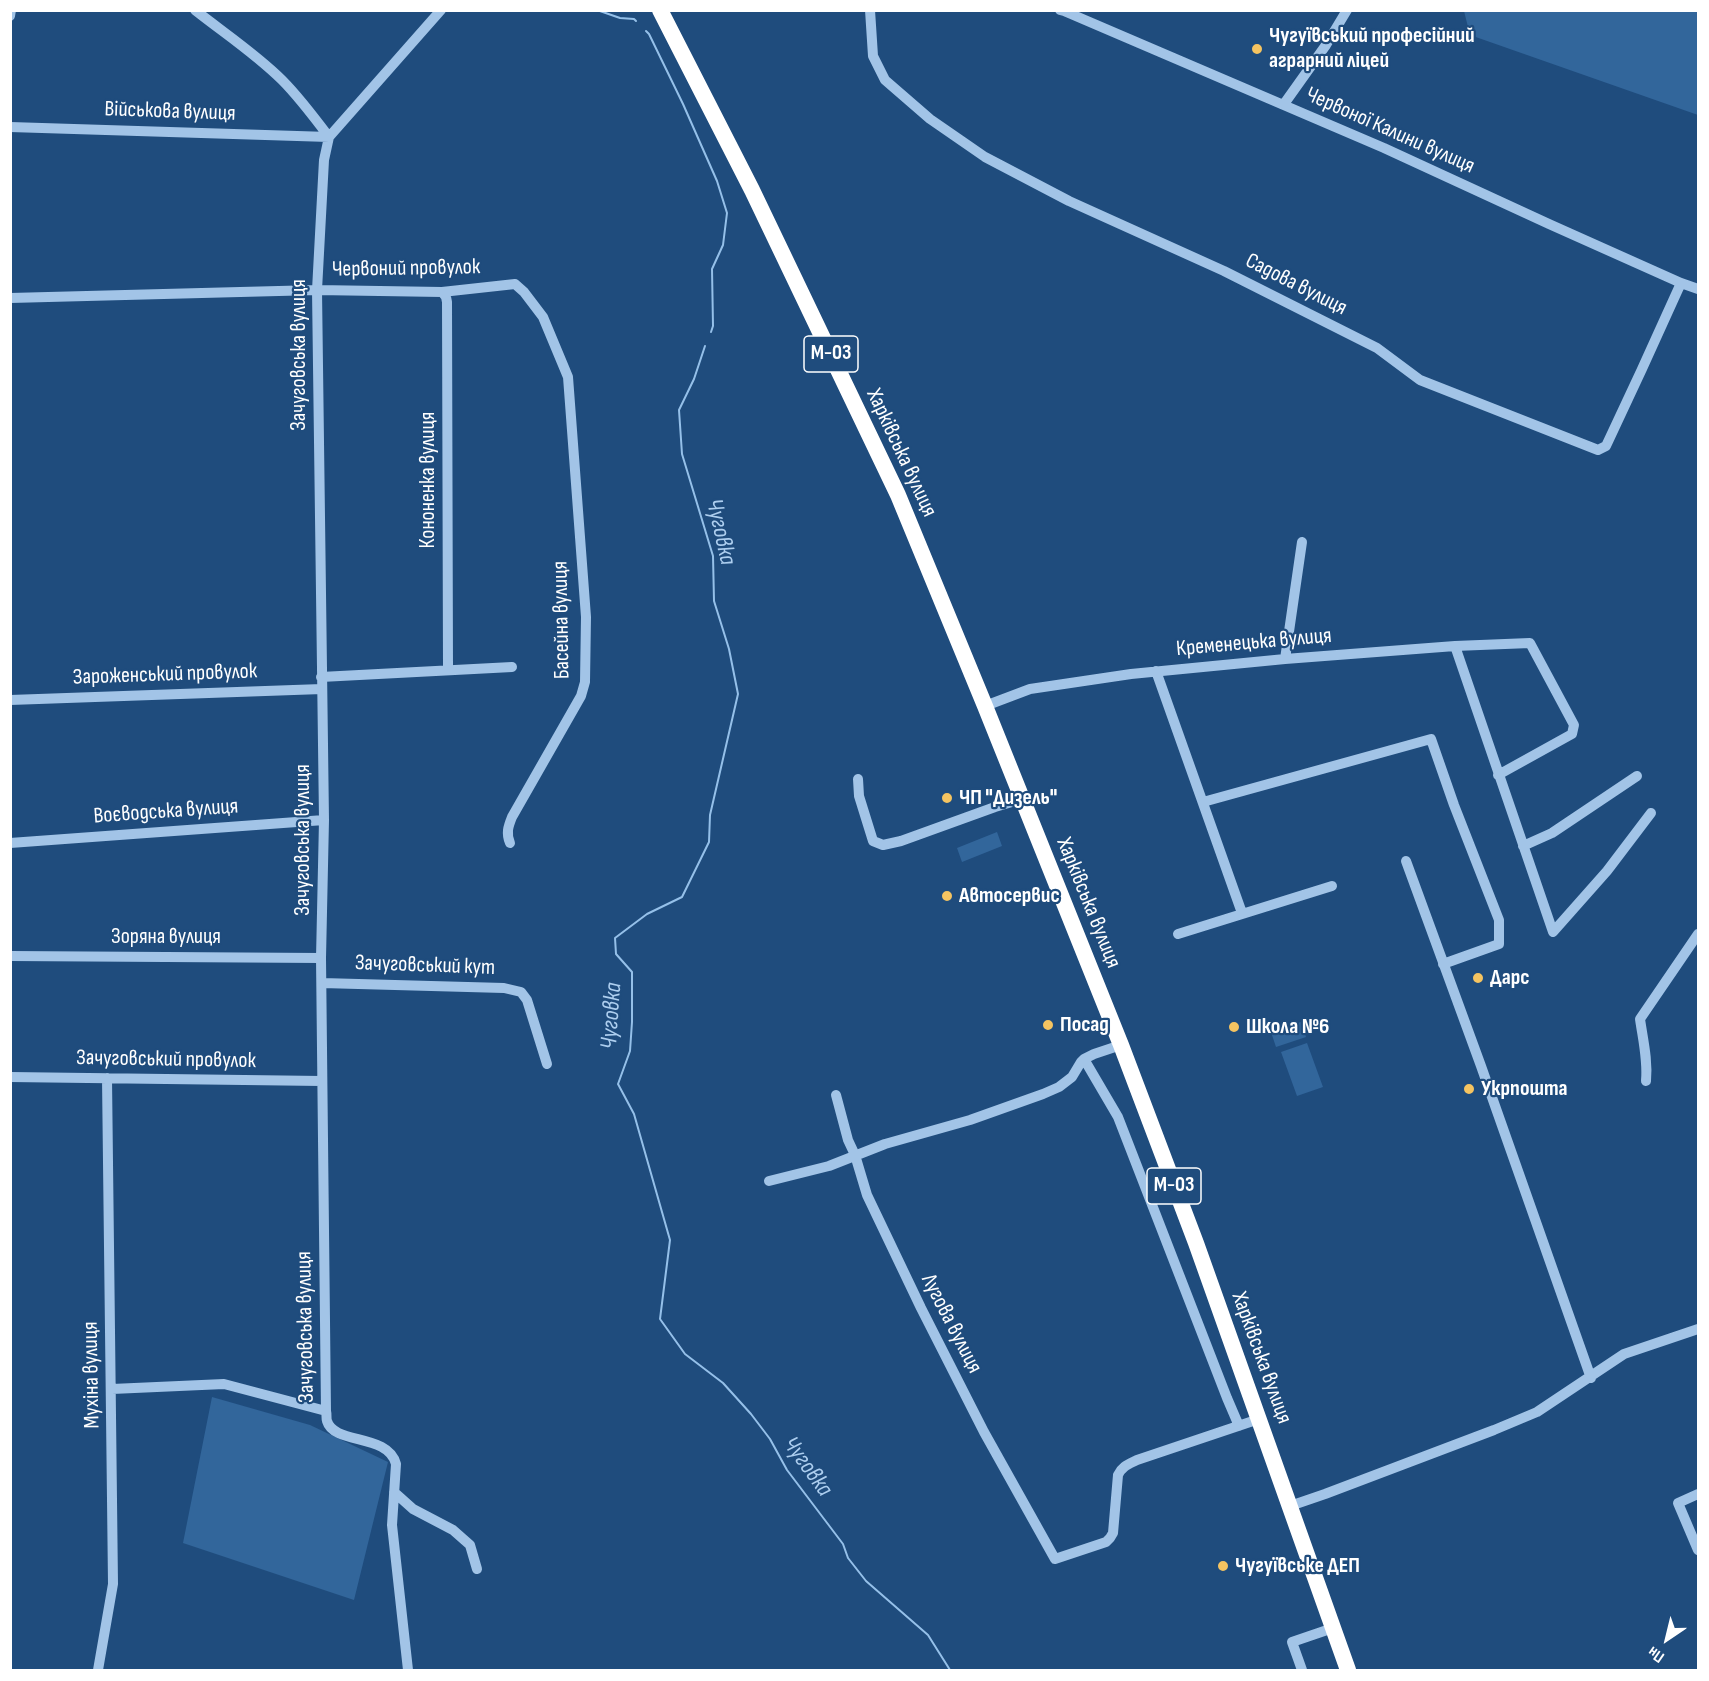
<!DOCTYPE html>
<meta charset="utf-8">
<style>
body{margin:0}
#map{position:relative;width:1709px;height:1681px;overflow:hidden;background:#1f4c7d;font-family:"Sofia Sans Condensed",sans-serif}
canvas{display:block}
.frame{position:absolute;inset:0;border:12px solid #fff;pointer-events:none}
.north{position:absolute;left:1637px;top:1609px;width:60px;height:60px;-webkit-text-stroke:4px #1f4c7d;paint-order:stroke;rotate:215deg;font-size:16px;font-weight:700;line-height:24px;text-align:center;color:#fff}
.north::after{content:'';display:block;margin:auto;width:21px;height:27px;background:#fff;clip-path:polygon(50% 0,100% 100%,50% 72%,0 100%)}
</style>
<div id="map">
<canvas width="1709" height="1681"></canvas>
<div class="frame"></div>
<div class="north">Пн</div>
</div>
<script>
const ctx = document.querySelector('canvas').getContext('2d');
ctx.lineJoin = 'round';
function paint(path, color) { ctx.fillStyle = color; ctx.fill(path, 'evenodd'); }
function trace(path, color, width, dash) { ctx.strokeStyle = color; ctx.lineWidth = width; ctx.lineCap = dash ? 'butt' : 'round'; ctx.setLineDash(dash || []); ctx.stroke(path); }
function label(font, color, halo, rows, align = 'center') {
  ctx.font = font + ' "Sofia Sans Condensed",sans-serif'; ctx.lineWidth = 4.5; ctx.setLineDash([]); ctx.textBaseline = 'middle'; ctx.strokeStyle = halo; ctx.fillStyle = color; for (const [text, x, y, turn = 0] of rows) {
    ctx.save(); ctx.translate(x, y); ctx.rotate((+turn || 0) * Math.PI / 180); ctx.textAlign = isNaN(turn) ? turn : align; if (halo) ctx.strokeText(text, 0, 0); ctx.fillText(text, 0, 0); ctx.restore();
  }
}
const green = new Path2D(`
 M 1464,11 L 1698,11 L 1698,115 L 1470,35 Z
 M 997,832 L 1002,846 L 962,862 L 957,848 Z
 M 1301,1022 L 1306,1037 L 1276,1047 L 1271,1032 Z
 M 1307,1043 L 1323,1087 L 1297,1096 L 1281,1052 Z
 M 212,1397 L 310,1425 L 388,1462 L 354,1600 L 183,1543 Z`);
const stream = new Path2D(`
 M 597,10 L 620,18 L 634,19 L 636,21
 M 646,31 L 649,34 L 683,104 L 717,181 L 727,213 L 723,245 L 712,269 L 713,326 L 711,332
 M 705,346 L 694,379 L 679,410 L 682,454 L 713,556 L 714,601 L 729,649 L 738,694 L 710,815 L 709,842 L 682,897 L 647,914 L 615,938 L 616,954 L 632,972 L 632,1022 L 630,1051 L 618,1084 L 634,1114 L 670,1240 L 660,1319 L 685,1354 L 723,1383 L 751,1414 L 770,1439 L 787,1470 L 843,1544 L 848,1558 L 866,1581 L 928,1635 L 950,1670`);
const minor = new Path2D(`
 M 195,10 C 224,33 256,54 282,80 C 299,97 314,117 329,137
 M 870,10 L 873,56 L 885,80 L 930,119 L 985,157 L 1069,201 L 1224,271 L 1377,348 L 1420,380 L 1598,450 L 1606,446 L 1642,369 L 1681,283
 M 1060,10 L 1064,11 L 1384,148 L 1549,224 L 1681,283 L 1698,289
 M 10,16 L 11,10
 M 1284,104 L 1326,45 L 1347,10
 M 10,127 L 329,137
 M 442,292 L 446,297 L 447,302 L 448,670
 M 10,298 L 317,290 L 442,292 L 515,284 L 524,292 L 543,317 L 568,377 L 586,617 L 585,682 L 581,696 L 512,817 C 508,827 506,833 510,843
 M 1455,646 L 1553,932 L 1607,871 L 1651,813
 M 1285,659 L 1302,542
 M 1156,671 L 1242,913
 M 321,677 L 512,667
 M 10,700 L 322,689
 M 985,706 L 1030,689 L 1131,674 L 1285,659 L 1455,646 L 1530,643 L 1574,725 L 1572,734 L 1498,775
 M 858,779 L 859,796 L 873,841 L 883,845 L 901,841 L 995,807 L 1022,799
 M 1203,802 L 1431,739 L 1454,805 L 1499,920 L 1499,944 L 1443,964
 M 10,843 L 324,820
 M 1523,846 L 1552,833 L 1637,776
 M 1406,861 L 1481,1066 L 1591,1378
 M 1178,934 L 1332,886
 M 10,956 L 321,958
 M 322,983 L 504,988 L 521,992 L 527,1000 L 547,1064
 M 1084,1059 L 1118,1117 L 1227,1398 L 1239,1426
 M 10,1077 L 322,1081
 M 1646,1081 C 1648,1060 1643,1040 1640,1019 L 1698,934
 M 836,1095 L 848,1140 L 855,1155 L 867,1195 L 921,1308 L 984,1432 L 1055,1559 L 1106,1542 L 1110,1538 L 1113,1533 L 1118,1475 C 1122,1466 1129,1464 1137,1460 L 1259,1419
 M 769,1181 L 829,1166 L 885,1144 L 970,1120 L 1043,1094 L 1059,1087 L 1072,1077 L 1081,1062 L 1084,1059 L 1094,1054 L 1121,1045
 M 112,1389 L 224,1384 L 326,1411
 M 394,1492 L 413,1509 L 453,1530 L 470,1545 L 477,1569
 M 1698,1494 L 1678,1503 L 1698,1550
 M 1290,1506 L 1325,1494 L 1494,1430 L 1537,1412 L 1624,1354 L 1698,1329
 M 98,1670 L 113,1584 L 107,1078
 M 408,1670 L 392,1525 L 396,1464 C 388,1433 334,1445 327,1421 C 326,1418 327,1415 326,1411 L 321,958 L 324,820 L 317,290 L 324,160 L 329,137 L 441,10
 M 1302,1670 L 1292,1642 L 1333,1628`);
const highway = new Path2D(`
 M 660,10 L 752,190 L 898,495 L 985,706 L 1121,1045 L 1196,1243 L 1348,1670`);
const markers = [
 [1257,49,6,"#f5c461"],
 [947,798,6,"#f5c461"],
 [947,896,6,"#f5c461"],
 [1478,978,6,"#f5c461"],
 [1048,1025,6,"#f5c461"],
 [1234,1027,6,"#f5c461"],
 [1469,1089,6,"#f5c461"],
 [1223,1566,6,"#f5c461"]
];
const shields = [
 [831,354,54],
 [1174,1186,54]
];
const shieldNames = [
 ["М-03",831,354],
 ["М-03",1174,1186]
];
const poiNames = [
 ["Чугуївський професійний",1269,36],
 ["аграрний ліцей",1269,61],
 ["ЧП \"Дизель\"",959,798],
 ["Автосервис",959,896],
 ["Дарс",1490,978],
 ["Посад",1060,1025],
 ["Школа №6",1246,1027],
 ["Укрпошта",1481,1089],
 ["Чугуївське ДЕП",1235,1566]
];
const streetNames = [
 ["Військова вулиця",170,112,2],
 ["Червоної Калини вулиця",1390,131,24],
 ["Червоний провулок",406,269,-1],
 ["Садова вулиця",1296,285,27],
 ["Зачуговська вулиця",299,355,-90],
 ["Харківська вулиця",901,453,65],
 ["Кононенка вулиця",428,480,-90],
 ["Басейна вулиця",562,620,-91],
 ["Кременецька вулиця",1254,643,-5],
 ["Зароженський провулок",165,675,-2],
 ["Воєводська вулиця",166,812,-4],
 ["Зачуговська вулиця",303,840,-90],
 ["Харківська вулиця",1088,903,68],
 ["Зоряна вулиця",166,937],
 ["Зачуговський кут",425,966,2],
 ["Зачуговський провулок",166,1060,1],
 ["Лугова вулиця",951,1324,63],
 ["Зачуговська вулиця",306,1327,-91],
 ["Харківська вулиця",1261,1358,70],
 ["Мухіна вулиця",92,1375,-91]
];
const waterNames = [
 ["Чуговка",720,532,77],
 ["Чуговка",612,1016,-86],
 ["Чуговка",807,1467,54]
];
paint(green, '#32669b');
trace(stream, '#95c0e9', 2);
trace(minor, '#a2c4e7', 10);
trace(highway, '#fff', 16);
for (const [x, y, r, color] of markers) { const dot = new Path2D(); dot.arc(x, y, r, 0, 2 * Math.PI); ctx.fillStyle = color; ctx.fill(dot); trace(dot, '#1f4c7d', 2); }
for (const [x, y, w] of shields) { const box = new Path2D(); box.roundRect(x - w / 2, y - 18, w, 36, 4.5); ctx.fillStyle = '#1f4c7d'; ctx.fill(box); trace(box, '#fff', 1.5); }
label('bold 21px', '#fff', null, shieldNames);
label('bold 22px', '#fff', '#1f4c7d', poiNames, 'left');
label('22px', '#fff', '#1f4c7d', streetNames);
label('italic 24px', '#adceef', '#1f4c7d', waterNames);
</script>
